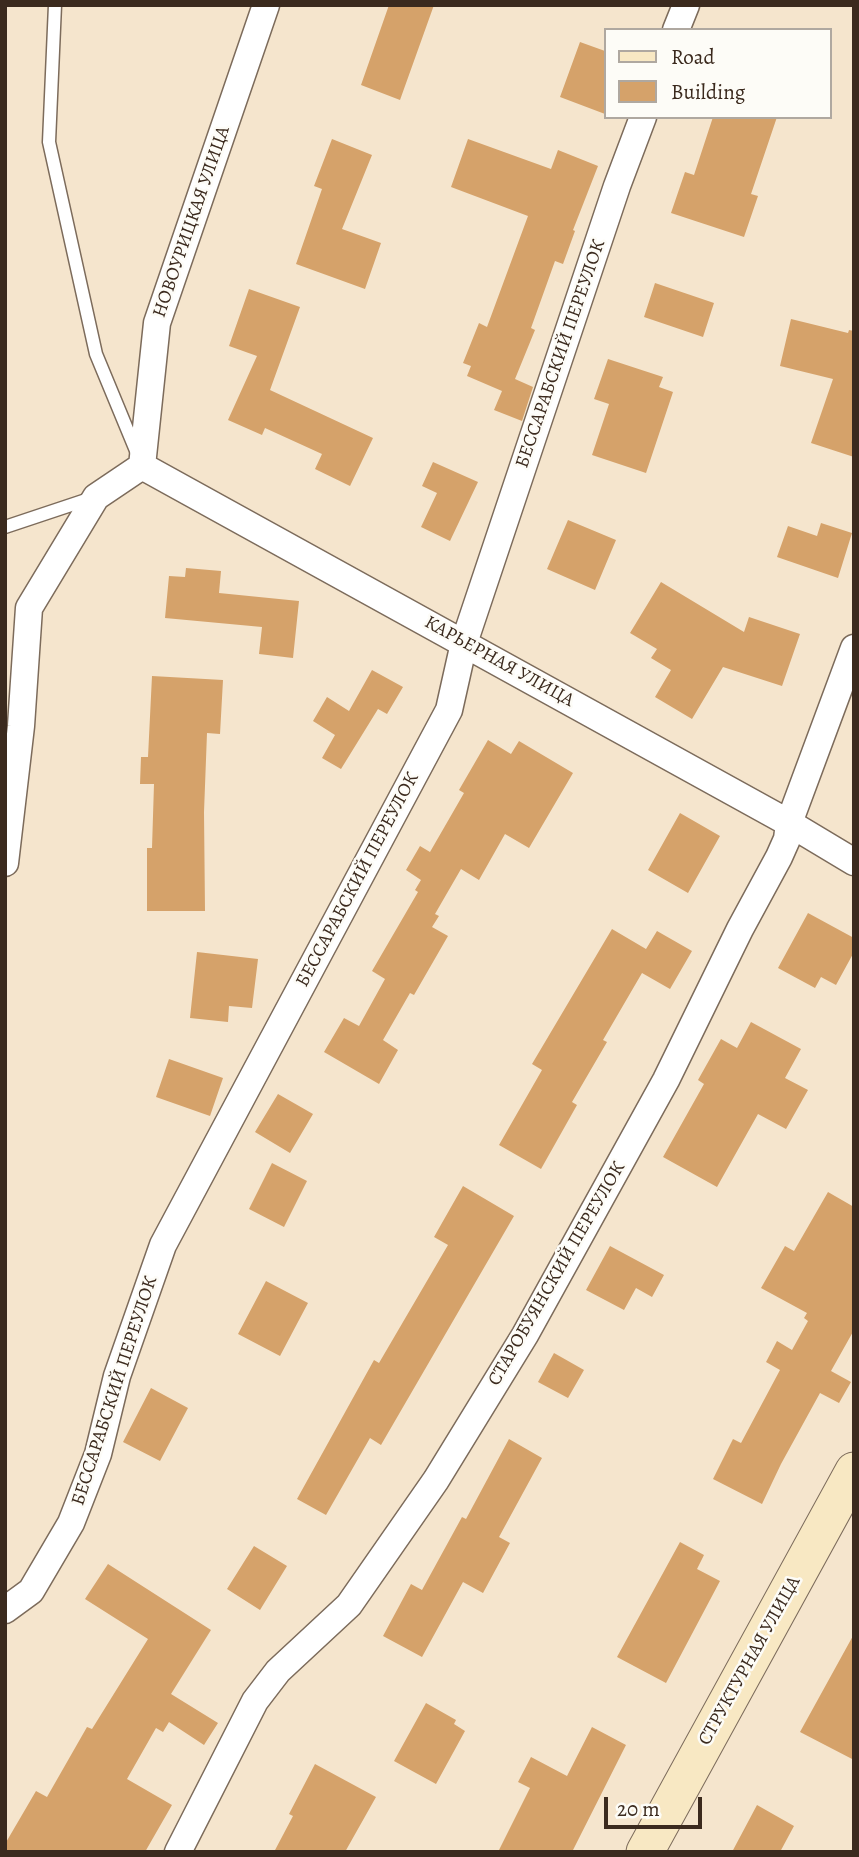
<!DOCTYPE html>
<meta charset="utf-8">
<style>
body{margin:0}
#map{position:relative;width:859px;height:1857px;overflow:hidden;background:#f5e5cd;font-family:Alegreya,serif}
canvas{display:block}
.frame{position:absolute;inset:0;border:7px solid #3b2a1e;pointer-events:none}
.legend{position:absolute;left:604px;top:28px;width:228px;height:91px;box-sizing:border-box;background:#fdfcf7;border:2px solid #afa8a0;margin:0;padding:9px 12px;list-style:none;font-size:21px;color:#3b2a1e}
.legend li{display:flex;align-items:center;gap:14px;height:35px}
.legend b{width:35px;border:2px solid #afa8a0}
.scale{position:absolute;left:604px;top:1797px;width:98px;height:32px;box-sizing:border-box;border:4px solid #3b2a1e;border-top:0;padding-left:9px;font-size:21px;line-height:24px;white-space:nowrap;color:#3b2a1e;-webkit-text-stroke:5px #fdfcf7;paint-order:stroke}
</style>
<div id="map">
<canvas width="859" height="1857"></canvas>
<div class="frame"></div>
<ul class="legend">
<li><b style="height:9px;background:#f8e8c3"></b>Road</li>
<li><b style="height:19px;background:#d5a26a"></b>Building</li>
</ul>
<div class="scale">20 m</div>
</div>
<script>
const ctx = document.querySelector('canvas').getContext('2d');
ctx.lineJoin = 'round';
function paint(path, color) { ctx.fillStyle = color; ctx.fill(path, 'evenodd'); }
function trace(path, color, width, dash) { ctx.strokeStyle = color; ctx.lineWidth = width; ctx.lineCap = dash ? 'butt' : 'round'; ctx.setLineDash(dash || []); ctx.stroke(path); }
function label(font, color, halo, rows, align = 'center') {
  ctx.font = font + ' Alegreya,serif'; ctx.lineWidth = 5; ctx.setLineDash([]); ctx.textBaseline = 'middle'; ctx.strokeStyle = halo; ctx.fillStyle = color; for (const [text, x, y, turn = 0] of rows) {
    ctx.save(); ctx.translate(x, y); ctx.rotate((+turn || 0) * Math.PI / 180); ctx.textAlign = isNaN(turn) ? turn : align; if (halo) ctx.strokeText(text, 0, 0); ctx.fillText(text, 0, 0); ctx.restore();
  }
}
const building = new Path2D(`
 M 389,5 L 434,5 L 400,100 L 361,85 Z
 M 580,42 L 605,51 L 605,114 L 560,97 Z
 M 713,117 L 777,117 L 751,194 L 758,196 L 744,237 L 671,213 L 685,172 L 694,175 Z
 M 332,139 L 372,155 L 342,229 L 381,243 L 365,289 L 296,264 L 322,189 L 314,186 Z
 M 468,139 L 551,169 L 558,150 L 598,166 L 573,230 L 575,231 L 563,264 L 555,261 L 531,328 L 535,330 L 515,379 L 533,387 L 522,421 L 494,410 L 502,391 L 467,376 L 471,366 L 463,363 L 479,323 L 487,327 L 528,216 L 451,187 Z
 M 655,283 L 714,303 L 703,337 L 644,317 Z
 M 249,289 L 300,307 L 270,390 L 373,438 L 350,486 L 315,469 L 322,454 L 265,428 L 262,435 L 228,420 L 257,356 L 229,346 Z
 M 791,319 L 848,333 L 849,330 L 854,331 L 854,457 L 811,443 L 833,379 L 780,366 Z
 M 608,359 L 663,377 L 659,387 L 673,392 L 646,473 L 592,455 L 609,404 L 594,399 Z
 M 433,462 L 478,482 L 450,541 L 421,527 L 437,493 L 422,486 Z
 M 568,520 L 616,540 L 595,590 L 547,569 Z
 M 821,523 L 852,533 L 838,578 L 777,557 L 788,526 L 817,536 Z
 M 186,568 L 221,571 L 219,593 L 299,601 L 293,658 L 259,654 L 262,627 L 165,618 L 169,576 L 185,577 Z
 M 661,582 L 744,632 L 749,617 L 800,634 L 782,686 L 723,667 L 692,719 L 655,697 L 671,670 L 651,658 L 657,649 L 630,633 Z
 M 372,670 L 403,687 L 387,714 L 378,709 L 341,769 L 322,758 L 335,735 L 313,721 L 327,697 L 349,711 Z
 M 152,676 L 223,680 L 220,734 L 207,733 L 204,812 L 205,911 L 147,911 L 147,848 L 152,848 L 154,784 L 140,784 L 141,757 L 148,757 Z
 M 488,740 L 511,754 L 519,741 L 573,773 L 529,848 L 505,834 L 479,880 L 461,869 L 435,914 L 439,916 L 432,927 L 448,936 L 414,995 L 410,993 L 383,1040 L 398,1050 L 379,1084 L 324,1052 L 344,1018 L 359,1026 L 385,979 L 372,971 L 418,892 L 415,890 L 421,880 L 406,870 L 420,846 L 430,852 L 464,793 L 459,790 Z
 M 680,813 L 720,836 L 688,893 L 648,870 Z
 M 808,913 L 854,938 L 854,952 L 836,985 L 821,977 L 815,988 L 778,968 Z
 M 612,929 L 646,949 L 657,931 L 692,951 L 670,989 L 642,973 L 603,1040 L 607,1042 L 572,1102 L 577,1105 L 541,1169 L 499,1145 L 542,1070 L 532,1064 Z
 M 197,952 L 258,959 L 252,1008 L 229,1006 L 228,1022 L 190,1018 Z
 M 751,1022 L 801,1049 L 785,1078 L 808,1090 L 786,1129 L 758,1114 L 717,1187 L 663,1157 L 704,1084 L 698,1080 L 721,1039 L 737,1048 Z
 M 169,1059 L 223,1078 L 210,1116 L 156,1097 Z
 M 278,1094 L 313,1114 L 290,1153 L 255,1132 Z
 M 272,1163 L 307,1181 L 284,1227 L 249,1209 Z
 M 463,1186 L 514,1216 L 381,1445 L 370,1438 L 326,1515 L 297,1499 L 374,1360 L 379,1363 L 448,1245 L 434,1237 Z
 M 828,1192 L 854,1207 L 854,1330 L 831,1371 L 851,1382 L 839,1403 L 820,1393 L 781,1464 L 762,1504 L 713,1479 L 733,1439 L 741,1443 L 780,1370 L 766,1362 L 777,1341 L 792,1350 L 808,1321 L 804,1318 L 807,1313 L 761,1288 L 785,1246 L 794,1251 Z
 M 610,1246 L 664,1275 L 652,1297 L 636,1288 L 624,1310 L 586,1290 Z
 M 266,1281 L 308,1303 L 280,1356 L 238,1334 Z
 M 554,1353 L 584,1370 L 568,1398 L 538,1382 Z
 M 151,1388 L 188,1408 L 160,1461 L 123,1442 Z
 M 509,1439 L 542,1458 L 499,1537 L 510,1543 L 483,1593 L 463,1582 L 422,1657 L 383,1636 L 411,1584 L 422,1590 L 462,1517 L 466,1519 Z
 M 680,1542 L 704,1555 L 697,1569 L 720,1581 L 666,1683 L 617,1657 Z
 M 254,1546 L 287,1566 L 260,1610 L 227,1589 Z
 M 108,1564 L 211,1630 L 171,1694 L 218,1723 L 204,1745 L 169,1722 L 163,1732 L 156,1728 L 127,1779 L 172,1805 L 145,1852 L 5,1852 L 5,1844 L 36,1791 L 47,1797 L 87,1727 L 92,1729 L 148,1639 L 85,1599 Z
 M 854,1634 L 854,1760 L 800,1732 Z
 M 426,1703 L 456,1720 L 454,1724 L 465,1731 L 436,1784 L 394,1761 Z
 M 592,1727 L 626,1745 L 572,1852 L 498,1852 L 530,1788 L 518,1782 L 531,1757 L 567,1776 Z
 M 315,1764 L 376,1797 L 345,1852 L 274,1852 L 293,1816 L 289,1814 Z
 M 757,1805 L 794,1826 L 780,1852 L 732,1852 Z`);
const service = new Path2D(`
 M 55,5 L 49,142 L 96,354 L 137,453
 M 5,527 L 92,498`);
const minor = new Path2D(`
 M 676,30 L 686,5
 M 142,466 L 789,823 L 854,862
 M 142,466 L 157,323 L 266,5
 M 5,863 L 21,726 L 29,608 L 96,497 L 142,466
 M 5,1610 L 31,1591 L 71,1523 L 98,1454 L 117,1376 L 163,1245 L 449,710 L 464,643 L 617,186 L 643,117
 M 178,1852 L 255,1701 L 278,1671 L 349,1605 L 436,1480 L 525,1335 L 666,1080 L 740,929 L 779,857 L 787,839 L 789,823 L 854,648`);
const secondary = new Path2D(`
 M 645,1852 L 854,1471`);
const streetNames = [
 ["НОВОУРИЦКАЯ УЛИЦА",192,222,-71],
 ["БЕССАРАБСКИЙ ПЕРЕУЛОК",561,354,-71],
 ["КАРЬЕРНАЯ УЛИЦА",499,662,29],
 ["БЕССАРАБСКИЙ ПЕРЕУЛОК",358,880,-62],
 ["СТАРОБУЯНСКИЙ ПЕРЕУЛОК",557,1274,-60],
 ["БЕССАРАБСКИЙ ПЕРЕУЛОК",115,1391,-72],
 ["СТРУКТУРНАЯ УЛИЦА",750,1661,-61]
];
paint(building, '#d5a26a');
trace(service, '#7c6b5b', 15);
trace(minor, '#7c6b5b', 29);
trace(secondary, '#7c6b5b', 39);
trace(service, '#fff', 12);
trace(minor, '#fff', 26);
trace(secondary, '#f8e8c3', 37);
label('19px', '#3b2a1e', '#fdfcf7', streetNames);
</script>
